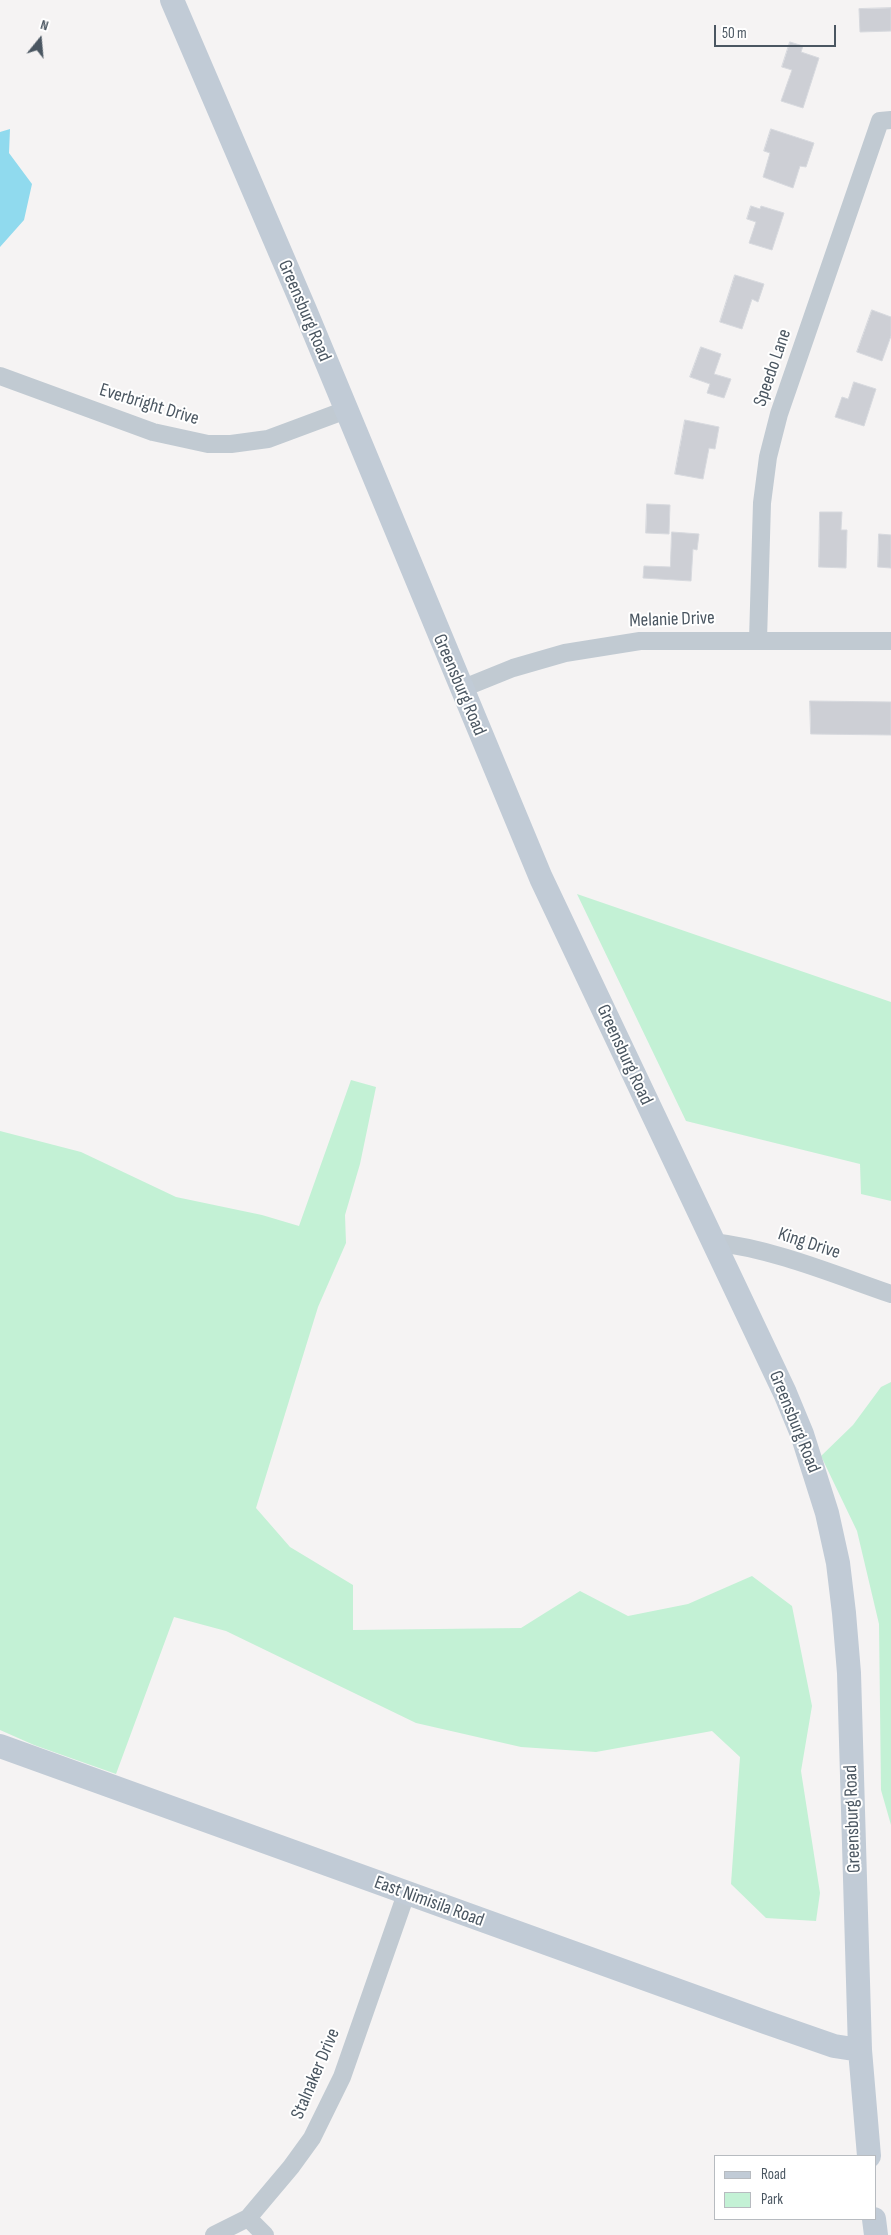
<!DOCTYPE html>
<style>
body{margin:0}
#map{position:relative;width:891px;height:2235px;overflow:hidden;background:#f5f3f3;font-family:"Sofia Sans Condensed",sans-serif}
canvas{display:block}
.legend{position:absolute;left:714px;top:2155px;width:162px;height:65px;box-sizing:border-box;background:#fff;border:1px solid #b7bbc0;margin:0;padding:6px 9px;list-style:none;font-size:15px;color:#4a5661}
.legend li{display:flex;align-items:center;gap:10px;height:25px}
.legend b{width:25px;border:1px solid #b7bbc0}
.north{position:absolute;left:15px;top:15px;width:50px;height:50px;-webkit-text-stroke:4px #fff;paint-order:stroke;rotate:17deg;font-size:14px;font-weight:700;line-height:20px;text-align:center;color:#4a5661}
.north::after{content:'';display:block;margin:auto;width:18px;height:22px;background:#4a5661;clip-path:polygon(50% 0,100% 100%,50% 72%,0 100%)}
.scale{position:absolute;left:714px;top:25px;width:122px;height:22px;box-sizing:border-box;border:2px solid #4a5661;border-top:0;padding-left:6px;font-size:15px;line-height:18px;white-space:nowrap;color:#4a5661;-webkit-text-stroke:4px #fff;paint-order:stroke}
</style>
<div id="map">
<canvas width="891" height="2235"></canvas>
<ul class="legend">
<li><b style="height:6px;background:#c1cbd6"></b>Road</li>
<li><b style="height:14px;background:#c3f1d5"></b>Park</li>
</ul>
<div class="north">N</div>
<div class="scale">50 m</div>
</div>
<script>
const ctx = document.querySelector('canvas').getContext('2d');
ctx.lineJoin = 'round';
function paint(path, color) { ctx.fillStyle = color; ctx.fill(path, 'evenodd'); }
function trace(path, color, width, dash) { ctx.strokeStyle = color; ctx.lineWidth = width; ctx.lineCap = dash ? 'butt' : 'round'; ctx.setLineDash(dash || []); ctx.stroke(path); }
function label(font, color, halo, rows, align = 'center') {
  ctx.font = font + ' "Sofia Sans Condensed",sans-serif'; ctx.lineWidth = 4; ctx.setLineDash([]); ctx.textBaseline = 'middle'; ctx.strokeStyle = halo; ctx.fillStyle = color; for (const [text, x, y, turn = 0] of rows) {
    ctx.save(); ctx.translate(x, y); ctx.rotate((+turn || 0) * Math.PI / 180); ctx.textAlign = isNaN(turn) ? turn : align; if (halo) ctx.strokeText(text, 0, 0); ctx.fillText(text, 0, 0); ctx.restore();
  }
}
const green = new Path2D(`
 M 577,894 L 891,1002 L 891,1201 L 861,1194 L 860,1164 L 686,1121 Z
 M 351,1080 L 376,1087 L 360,1164 L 345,1215 L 346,1243 L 318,1307 L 256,1508 L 290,1547 L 353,1585 L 353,1630 L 521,1628 L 580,1591 L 628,1616 L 688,1604 L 752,1576 L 792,1606 L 812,1706 L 801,1771 L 820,1893 L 816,1921 L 766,1918 L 731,1884 L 740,1757 L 712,1731 L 596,1752 L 521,1747 L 416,1723 L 226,1631 L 174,1617 L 116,1774 L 34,1745 L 0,1730 L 0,1131 L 81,1152 L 176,1197 L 262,1215 L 299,1226 Z
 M 891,1382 L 891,1825 L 881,1790 L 879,1624 L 857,1531 L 821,1456 L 853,1425 L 881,1387 Z`);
const water = new Path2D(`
 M 10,129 L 9,153 L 32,184 L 24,220 L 0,247 L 0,132 Z`);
const building = new Path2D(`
 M 891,8 L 891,31 L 860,32 L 859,9 Z
 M 790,42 L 803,46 L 801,52 L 819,58 L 803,108 L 781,101 L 792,70 L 782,67 Z
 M 771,129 L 814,143 L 806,167 L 800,166 L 793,188 L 763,177 L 770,153 L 764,151 Z
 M 751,206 L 760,209 L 761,206 L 784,213 L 772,250 L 749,243 L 756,222 L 747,219 Z
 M 735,275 L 764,284 L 758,302 L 752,299 L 742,329 L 720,322 Z
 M 872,310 L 891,317 L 891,336 L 882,361 L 857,352 Z
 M 701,347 L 721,354 L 714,374 L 731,379 L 724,398 L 707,393 L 710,384 L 690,377 Z
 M 854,382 L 876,389 L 864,426 L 835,417 L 842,397 L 848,399 Z
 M 685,420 L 719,427 L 715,449 L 709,448 L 703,479 L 675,474 Z
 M 647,504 L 670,505 L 669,534 L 646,533 Z
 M 820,512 L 842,512 L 841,530 L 847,530 L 846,568 L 819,567 Z
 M 672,532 L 699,534 L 697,550 L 693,549 L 691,581 L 643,578 L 644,566 L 670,567 Z
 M 879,534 L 891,535 L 891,568 L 878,567 Z
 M 810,701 L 891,702 L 891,735 L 811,734 Z`);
const street = new Path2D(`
 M 0,376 L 153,432 L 208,444 L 231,444 L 268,439 L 346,410
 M 758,640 L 762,503 L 768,457 L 779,414 L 880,121 L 891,120
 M 461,689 L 513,668 L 565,653 L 640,641 L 891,641
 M 713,1242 C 774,1249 833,1274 891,1294
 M 248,2218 L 265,2235
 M 214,2235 L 248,2218 L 291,2167 L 312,2138 L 342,2077 L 406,1894`);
const secondary = new Path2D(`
 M 172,0 L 305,310 L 541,878 L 785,1393 L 802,1434 L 827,1513 L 838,1563 L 844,1613 L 849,1673 L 860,2050 L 869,2156
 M 0,1746 L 765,2022 L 834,2046 L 860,2050
 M 874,2219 L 876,2235`);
const streetNames = [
 ["Greensburg Road",304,311,67],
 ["Speedo Lane",773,368,-71],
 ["Everbright Drive",149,405,17],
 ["Melanie Drive",672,620,-2],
 ["Greensburg Road",459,685,67],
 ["Greensburg Road",624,1055,65],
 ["King Drive",809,1244,18],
 ["Greensburg Road",794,1422,68],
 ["Greensburg Road",853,1819,-92],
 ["East Nimisila Road",429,1902,20],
 ["Stalnaker Drive",316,2074,-67]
];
paint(green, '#c3f1d5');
paint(water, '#90daee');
paint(building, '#cdcfd5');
trace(building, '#d7d9de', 1);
trace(street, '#c1cad2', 18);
trace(secondary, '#c1cbd6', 24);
label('19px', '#4a5661', '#fff', streetNames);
</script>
